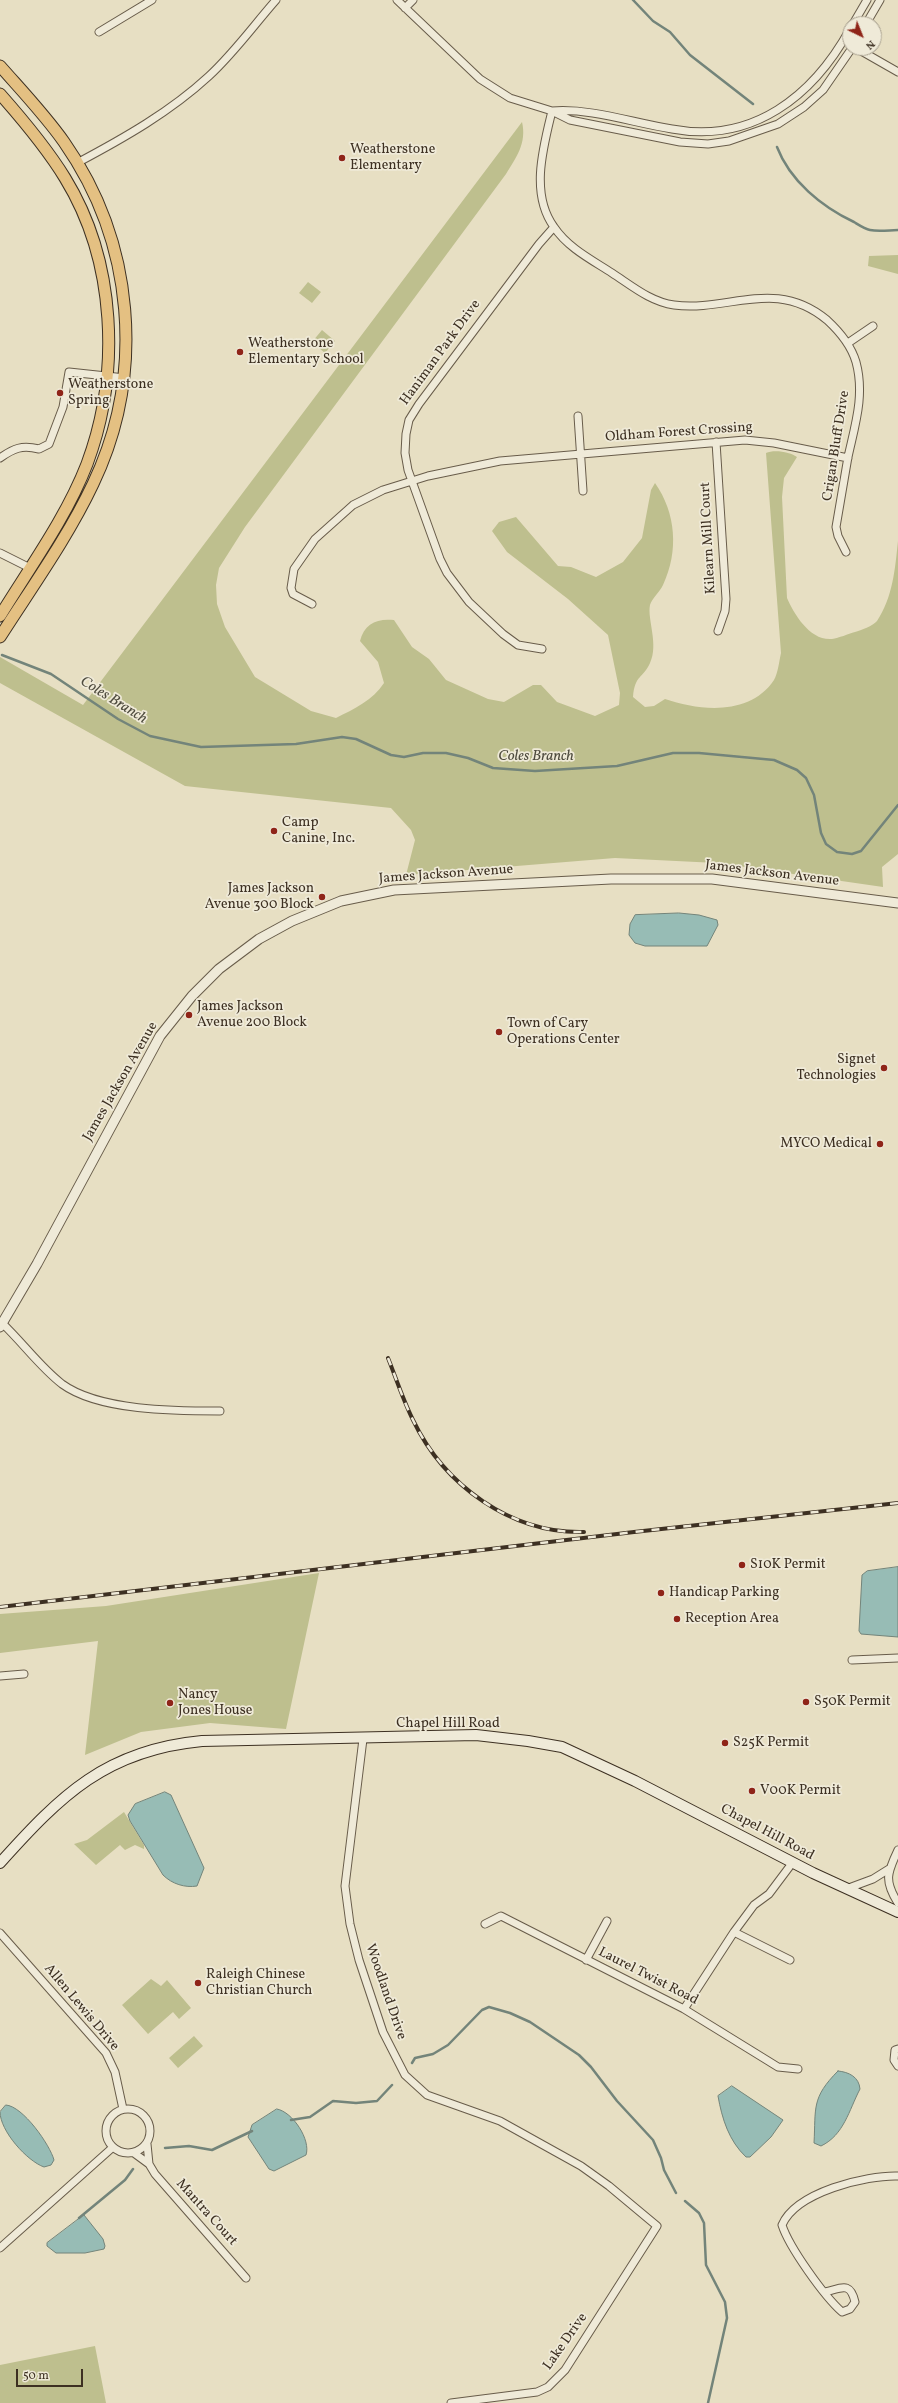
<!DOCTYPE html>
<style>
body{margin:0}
#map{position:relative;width:898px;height:2403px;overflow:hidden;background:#e7dfc3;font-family:Vollkorn,serif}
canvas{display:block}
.north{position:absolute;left:842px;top:16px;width:40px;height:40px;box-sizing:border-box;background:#efead8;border:1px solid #a8a08f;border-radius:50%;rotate:137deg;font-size:11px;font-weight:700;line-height:16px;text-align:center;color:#3d3022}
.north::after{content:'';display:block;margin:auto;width:14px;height:18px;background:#8f2418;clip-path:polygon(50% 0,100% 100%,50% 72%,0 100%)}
.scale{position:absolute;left:16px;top:2369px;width:67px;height:18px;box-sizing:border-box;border:2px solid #3d3022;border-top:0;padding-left:5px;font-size:12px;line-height:14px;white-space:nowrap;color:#3d3022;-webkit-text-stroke:3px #efead8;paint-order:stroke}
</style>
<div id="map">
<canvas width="898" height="2403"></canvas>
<div class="north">N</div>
<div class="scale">50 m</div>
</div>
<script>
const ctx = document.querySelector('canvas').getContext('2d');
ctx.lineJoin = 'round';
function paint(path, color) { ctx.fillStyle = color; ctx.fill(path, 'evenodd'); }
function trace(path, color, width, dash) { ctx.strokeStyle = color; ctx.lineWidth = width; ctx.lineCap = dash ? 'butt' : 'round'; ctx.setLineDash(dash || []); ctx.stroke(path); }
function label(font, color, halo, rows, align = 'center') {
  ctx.font = font + ' Vollkorn,serif'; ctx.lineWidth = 3.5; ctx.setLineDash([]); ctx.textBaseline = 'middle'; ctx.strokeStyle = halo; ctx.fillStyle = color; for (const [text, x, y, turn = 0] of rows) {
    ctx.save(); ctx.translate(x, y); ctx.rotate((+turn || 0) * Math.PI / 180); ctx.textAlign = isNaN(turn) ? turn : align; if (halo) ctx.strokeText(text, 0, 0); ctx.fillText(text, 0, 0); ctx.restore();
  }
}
const green = new Path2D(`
 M 522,122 C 527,143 516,158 506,174 L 245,527 L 219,568 L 216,585 L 217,604 L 225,627 L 255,677 L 311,711 L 336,718 C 354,709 373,700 384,683 L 378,662 L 360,641 C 364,624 377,618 394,620 L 412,647 L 429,659 L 446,680 L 488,699 L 504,702 L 533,685 L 541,685 L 557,702 L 595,716 L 619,705 L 620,693 L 608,635 L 568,599 L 507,552 L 492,531 L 499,522 L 516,517 L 558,566 L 571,567 L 596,577 L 623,562 L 642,538 L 651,490 L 655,483 C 676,513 679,551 663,585 C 660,592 652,598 650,605 C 647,619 659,644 650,663 C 643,679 635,674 633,697 L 645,707 L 654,706 L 665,699 C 700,711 750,716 774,680 C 778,673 779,662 781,653 L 766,453 C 774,449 791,452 797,457 L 784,478 L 782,497 L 787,598 C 794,614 810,641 832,639 C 839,638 848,634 855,632 C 861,630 873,626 877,621 C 893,597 895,569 898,541 L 898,854 L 882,867 L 883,887 L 717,863 L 615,858 L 406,875 L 415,840 L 411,830 L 391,808 L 185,786 L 0,683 L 0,657 L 83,705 Z
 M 898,255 L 898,274 L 868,266 L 869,256 Z
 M 308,282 L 321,292 L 312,303 L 299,293 Z
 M 322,330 L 335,341 L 325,353 L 312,342 Z
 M 319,1573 L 286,1729 L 210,1723 L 141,1732 L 85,1755 L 98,1641 L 0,1653 L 0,1614 L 106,1606 Z
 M 124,1812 L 144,1845 L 144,1849 L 135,1845 L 125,1850 L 120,1845 L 96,1865 L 74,1844 L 87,1840 Z
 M 151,1979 L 161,1986 L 167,1980 L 191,2008 L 179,2019 L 173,2012 L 148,2034 L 122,2005 Z
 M 194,2036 L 203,2046 L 178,2068 L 169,2058 Z
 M 95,2346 L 106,2403 L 0,2403 L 0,2365 Z`);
const water = new Path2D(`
 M 679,913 L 699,915 L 717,920 L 718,925 L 707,946 L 645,946 L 635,943 L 629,935 L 630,924 L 635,915 Z
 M 898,1567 L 898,1637 L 861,1634 L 859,1631 L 862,1575 L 867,1571 Z
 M 165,1792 L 171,1795 L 204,1868 L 197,1886 C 185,1888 172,1884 163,1875 L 130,1821 L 128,1815 L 135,1804 Z
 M 838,2071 C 849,2072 859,2077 860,2089 C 849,2110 844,2135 821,2146 L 814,2143 C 816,2108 811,2098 838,2071 Z
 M 732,2086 L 783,2120 L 771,2137 L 750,2157 L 746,2157 C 729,2141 722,2119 718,2096 Z
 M 6,2105 C 23,2106 50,2145 54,2160 L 51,2165 L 44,2167 C 27,2161 0,2131 0,2112 Z
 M 277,2109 C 293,2112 311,2140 306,2155 L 274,2171 L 269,2169 L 248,2137 L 252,2125 Z
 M 84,2215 L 103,2239 L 105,2246 L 104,2249 L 85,2253 L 56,2253 L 47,2246 L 47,2243 Z`);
const stream = new Path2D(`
 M 633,0 L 653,21 L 670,32 L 690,55 L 753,104
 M 777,147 C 790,181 822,207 854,222 C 859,225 865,229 870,230 C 879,232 890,230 898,230
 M 2,655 L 51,674 L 118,719 L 150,736 L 201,747 L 296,744 L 342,737 L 356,739 L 391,755 L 404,757 L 423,753 L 446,753 L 468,758 L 493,768 L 535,771 L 617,766 L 673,753 L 699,753 L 774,760 L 797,770 L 806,778 L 814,795 L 821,833 L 826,844 L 837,852 L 852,854 L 861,851 L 898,805
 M 412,2063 L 415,2058 L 433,2054 L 448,2045 L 482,2010 L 489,2007 L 510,2013 L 530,2022 L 579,2055 L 591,2067 L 617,2101 L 653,2140 L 661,2158 L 664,2170 L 676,2193
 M 291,2120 L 310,2117 L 333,2101 L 356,2103 L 377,2101 L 392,2085
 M 165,2148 L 189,2146 L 212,2150 L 252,2131
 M 685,2201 L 699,2213 L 704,2223 L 706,2265 L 725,2302 L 727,2318 L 708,2403
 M 79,2218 L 125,2180 L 133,2169`);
const minor = new Path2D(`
 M 397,0 L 480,79 L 510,98 L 552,111 L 570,120 L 680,142 L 708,144 L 729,141 L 778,124 L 804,107 L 823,90 L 852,48
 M 405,8 L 413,0
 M 853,24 L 867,0
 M 866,24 L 880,0
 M 99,32 L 152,0
 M 856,48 L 898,72
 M 552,111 C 543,148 530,194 554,227 C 568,248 592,260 612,273 C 632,286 651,302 674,305 C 730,312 775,277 827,320 C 840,332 851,345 856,362 C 865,395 855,425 848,457 C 844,480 840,504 836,527 L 838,536 L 846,552
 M 552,111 C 592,108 633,123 672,129 C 753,144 813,96 850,29
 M 77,163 C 124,138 170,112 209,76 C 234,53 254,25 276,0
 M 848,343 L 873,326
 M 578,416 L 583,491
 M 716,442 L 726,599 L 725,611 L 718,631
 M 0,458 C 14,448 22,445 39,449 L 49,444 L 63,407 L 69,372 L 125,378
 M 0,553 L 30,568
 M 312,604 L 293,594 L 291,588 L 294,569 L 315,539 L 353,505 L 383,490 L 428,476 L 500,461 L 745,440 L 774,443 L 848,458
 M 542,649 L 518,645 L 503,634 L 469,602 L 447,573 L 440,559 L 408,470 L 405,453 L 406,434 L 409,420 L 419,404 L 539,244 L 554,227
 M 2,1323 C 23,1343 40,1367 62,1384 C 99,1411 175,1411 220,1411
 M 852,1660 L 898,1658
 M 0,1676 L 24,1674
 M 363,1739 L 345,1886 L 350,1924 L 359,1960 L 383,2032 L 405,2075 L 427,2095 L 500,2121 L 581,2166 L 609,2186 L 657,2226 L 565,2370 L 548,2387 L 537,2392 L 451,2403
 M 898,1850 C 887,1873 884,1881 898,1903
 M 846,1889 L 873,1879 L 889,1869
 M 485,1924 L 501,1916 L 684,2009 L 778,2067 L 798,2069
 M 734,1932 L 790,1960
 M 0,1933 L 106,2053 L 115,2072 L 123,2109
 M 586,1960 L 607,1921
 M 684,2009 L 734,1932 L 754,1905 L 769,1894 L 793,1862
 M 898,2049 L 895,2050 L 894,2060 L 898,2066
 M106 2131a22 22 0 1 1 44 0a22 22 0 1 1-44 0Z
 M 147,2144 L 149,2164 L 155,2174 L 246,2278
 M 134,2153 L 149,2164
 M 0,2248 L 112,2148
 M 825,2292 C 840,2289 850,2280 855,2302 L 850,2309 L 842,2312 C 824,2296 789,2247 782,2225 C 796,2192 866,2175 898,2176`);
const tertiary = new Path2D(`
 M 0,1327 L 37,1264 L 160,1036 L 192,996 L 219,969 L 259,939 L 292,921 L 341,901 L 394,890 L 611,879 L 712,879 L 898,903`);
const secondary = new Path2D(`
 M 0,1863 C 61,1795 106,1750 202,1741 L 476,1735 L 528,1741 L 562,1747 L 635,1781 L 813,1873 L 898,1912`);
const primary = new Path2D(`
 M 0,66 C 22,91 45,115 64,142 C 134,242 146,373 93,484 C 68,537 32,587 0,637
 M 0,94 C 23,120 46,147 65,178 C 116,261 121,373 87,464 C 66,518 30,567 0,616`);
const rail = new Path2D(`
 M 388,1358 C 396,1378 403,1400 413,1420 C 444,1485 511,1534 584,1532
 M 0,1607 L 634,1532 L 898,1503`);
const markers = [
 [342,158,4,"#8f2418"],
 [240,352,4,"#8f2418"],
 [60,393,4,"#8f2418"],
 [274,831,4,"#8f2418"],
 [322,897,4,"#8f2418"],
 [189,1015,4,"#8f2418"],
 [499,1032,4,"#8f2418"],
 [884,1068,4,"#8f2418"],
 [880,1144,4,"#8f2418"],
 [742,1565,4,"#8f2418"],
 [661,1593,4,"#8f2418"],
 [677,1619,4,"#8f2418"],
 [806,1702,4,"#8f2418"],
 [170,1703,4,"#8f2418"],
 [725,1743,4,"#8f2418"],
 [752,1791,4,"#8f2418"],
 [198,1983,4,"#8f2418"]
];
const poiNames = [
 ["Weatherstone",350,150],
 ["Elementary",350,166],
 ["Weatherstone",248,344],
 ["Elementary School",248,360],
 ["Weatherstone",68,385],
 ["Spring",68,401],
 ["Camp",282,823],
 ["Canine, Inc.",282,839],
 ["James Jackson",314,889,"right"],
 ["Avenue 300 Block",314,905,"right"],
 ["James Jackson",197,1007],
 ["Avenue 200 Block",197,1023],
 ["Town of Cary",507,1024],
 ["Operations Center",507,1040],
 ["Signet",876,1060,"right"],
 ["Technologies",876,1076,"right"],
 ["MYCO Medical",872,1144,"right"],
 ["S10K Permit",750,1565],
 ["Handicap Parking",669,1593],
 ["Reception Area",685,1619],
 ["Nancy",178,1695],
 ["Jones House",178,1711],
 ["S50K Permit",814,1702],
 ["S25K Permit",733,1743],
 ["V00K Permit",760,1791],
 ["Raleigh Chinese",206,1975],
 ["Christian Church",206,1991]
];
const streetNames = [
 ["Haniman Park Drive",441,353,-54],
 ["Oldham Forest Crossing",679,433,-4],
 ["Crigan Bluff Drive",837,446,-81],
 ["Kilearn Mill Court",709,538,-93],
 ["James Jackson Avenue",772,874,7],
 ["James Jackson Avenue",446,875,-4],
 ["James Jackson Avenue",121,1082,-60],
 ["Chapel Hill Road",448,1724],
 ["Chapel Hill Road",767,1833,28],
 ["Laurel Twist Road",648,1977,27],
 ["Woodland Drive",385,1992,71],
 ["Allen Lewis Drive",81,2008,50],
 ["Mantra Court",206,2213,48],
 ["Lake Drive",566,2342,-55]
];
const waterNames = [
 ["Coles Branch",113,701,32],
 ["Coles Branch",536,757]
];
paint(green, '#bebf8e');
paint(water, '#97bcb5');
trace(water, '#73847a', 1);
trace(stream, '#73847a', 2.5);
trace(minor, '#685c4a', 9);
trace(tertiary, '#685c4a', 11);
trace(secondary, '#3d3022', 12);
trace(primary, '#3d3022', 13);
trace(minor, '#efead8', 7);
trace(tertiary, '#efead8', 9);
trace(secondary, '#efead8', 10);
trace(primary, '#e4c082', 11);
trace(rail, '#3d3022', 4);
trace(rail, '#efead8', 2.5, [8]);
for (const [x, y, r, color] of markers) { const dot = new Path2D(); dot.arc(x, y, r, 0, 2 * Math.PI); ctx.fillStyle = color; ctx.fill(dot); trace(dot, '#efead8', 1.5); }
label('14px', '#3d3022', '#efead8', poiNames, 'left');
label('14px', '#3d3022', '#efead8', streetNames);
label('italic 15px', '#4f4c3f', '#efead8', waterNames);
</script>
